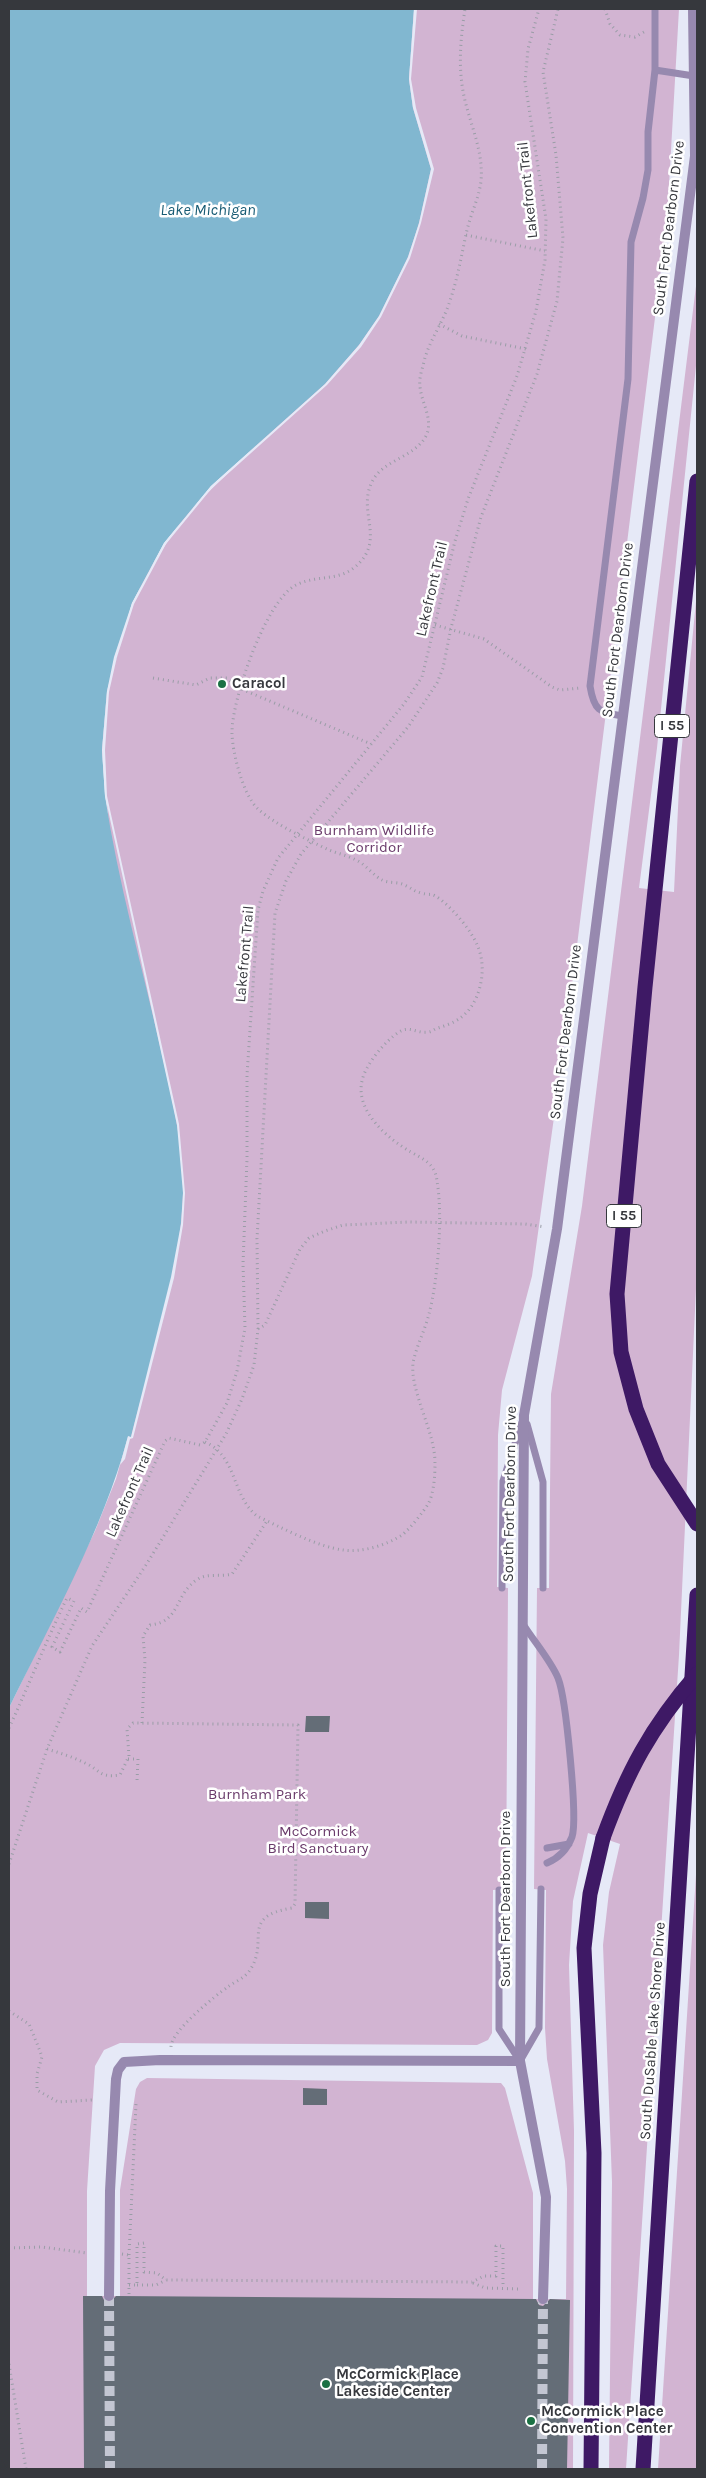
<!DOCTYPE html>
<style>
body{margin:0}
#map{position:relative;width:706px;height:2478px;overflow:hidden;background:#e6e9f7;font-family:Karla,sans-serif}
canvas{display:block}
.frame{position:absolute;inset:0;border:10px solid #36383d;pointer-events:none}
</style>
<div id="map">
<canvas width="706" height="2478"></canvas>
<div class="frame"></div>
</div>
<script>
const ctx = document.querySelector('canvas').getContext('2d');
ctx.lineJoin = 'round';
function paint(path, color) { ctx.fillStyle = color; ctx.fill(path, 'evenodd'); }
function trace(path, color, width, dash) { ctx.strokeStyle = color; ctx.lineWidth = width; ctx.lineCap = dash ? 'butt' : 'round'; ctx.setLineDash(dash || []); ctx.stroke(path); }
function label(font, color, halo, rows, align = 'center') {
  ctx.font = font + ' Karla,sans-serif'; ctx.lineWidth = 5; ctx.setLineDash([]); ctx.textBaseline = 'middle'; ctx.strokeStyle = halo; ctx.fillStyle = color; for (const [text, x, y, turn = 0] of rows) {
    ctx.save(); ctx.translate(x, y); ctx.rotate((+turn || 0) * Math.PI / 180); ctx.textAlign = isNaN(turn) ? turn : align; if (halo) ctx.strokeText(text, 0, 0); ctx.fillText(text, 0, 0); ctx.restore();
  }
}
const green = new Path2D(`
 M 414,9 L 679,9 L 667,221 L 570,1002 L 532,1276 L 502,1390 L 498,1435 L 497,1587 L 508,1588 L 506,1889 L 493,1890 L 492,2033 L 488,2040 L 477,2045 L 120,2043 L 104,2050 L 95,2066 L 87,2191 L 87,2296 L 120,2296 L 120,2190 L 136,2089 L 140,2082 L 147,2078 L 501,2083 L 505,2088 L 533,2193 L 533,2299 L 566,2299 L 567,2189 L 565,2161 L 547,2059 L 545,2028 L 546,1890 L 534,1889 L 537,1588 L 549,1588 L 551,1394 L 582,1206 L 697,278 L 697,356 L 657,748 L 639,888 L 674,892 L 680,766 L 697,591 L 697,1267 L 679,1655 L 626,2469 L 609,2469 L 612,2182 L 603,1945 L 609,1892 L 620,1844 L 588,1833 L 573,1901 L 569,1965 L 574,2131 L 573,2469 L 9,2469 L 9,1708 L 95,1531 L 116,1479 L 128,1436 L 108,815 L 102,750 L 107,691 L 123,627 L 146,574 L 186,514 L 273,429 L 413,108 L 409,79 Z
 M 697,1859 L 697,2469 L 658,2469 Z`);
const water = new Path2D(`
 M 9,9 L 414,9 L 409,79 L 413,108 L 431,169 L 419,223 L 408,257 L 379,316 L 359,345 L 325,384 L 211,486 L 164,543 L 132,603 L 107,691 L 102,750 L 105,796 C 118,883 143,969 162,1055 C 172,1100 184,1146 183,1193 C 181,1271 150,1361 131,1437 L 128,1437 C 102,1532 52,1620 9,1708 Z`);
const pier = new Path2D(`
 M 414,9 L 417,9 L 411,79 L 416,108 L 434,169 L 421,223 L 410,258 L 381,317 L 361,347 L 327,385 L 212,488 L 166,544 L 134,604 L 117,657 L 109,692 L 105,750 L 107,796 L 179,1124 L 185,1193 L 183,1225 L 174,1278 L 133,1438 L 130,1439 L 125,1459 L 120,1465 L 128,1436 L 131,1437 L 171,1277 L 181,1224 L 183,1193 L 177,1125 L 105,796 L 102,750 L 107,691 L 114,657 L 132,603 L 164,543 L 211,486 L 325,384 L 359,345 L 379,316 L 408,257 L 419,223 L 431,169 L 413,108 L 409,79 Z`);
const building = new Path2D(`
 M 306,1716 L 330,1716 L 329,1732 L 305,1732 Z
 M 305,1902 L 329,1902 L 329,1919 L 305,1918 Z
 M 303,2088 L 327,2089 L 327,2105 L 303,2105 Z
 M 83,2296 L 102,2296 L 105,2302 L 109,2303 L 116,2296 L 536,2299 L 539,2305 L 543,2306 L 550,2299 L 570,2300 L 567,2469 L 84,2469 Z`);
const streetTunnel = new Path2D(`
 M 109,2296 L 110,2469
 M 542,2469 L 543,2299`);
const path = new Path2D(`
 M 605,9 L 610,24 L 620,35 L 635,37 L 644,32
 M 466,235 L 545,251
 M 439,324 L 462,336 L 526,349
 M 435,625 L 484,639 L 552,687 L 560,690 L 580,688
 M 153,678 L 196,685 L 210,678 L 227,678 L 239,688 L 371,744
 M 258,1329 L 265,1325 L 300,1249 L 309,1238 L 325,1231 L 343,1225 L 409,1222 L 525,1224 L 545,1227
 M 205,1442 C 238,1457 231,1495 257,1516 C 280,1527 318,1547 343,1550 C 361,1553 387,1545 402,1535 C 409,1530 424,1511 428,1504 C 434,1494 435,1475 435,1463 C 435,1431 410,1392 413,1363 C 416,1347 425,1330 429,1314 C 438,1280 443,1215 437,1181 C 435,1164 425,1160 411,1152 C 388,1139 355,1111 362,1081 C 365,1065 385,1041 399,1032 C 410,1025 417,1034 428,1032 C 432,1032 434,1029 438,1028 C 447,1025 457,1022 465,1014 C 481,999 487,968 478,947 C 472,931 454,910 440,899 C 430,892 432,896 421,893 C 411,890 412,888 402,884 C 396,882 388,883 382,880 C 374,876 367,866 358,861 C 349,856 339,854 329,850 C 308,840 276,825 258,809 C 243,795 232,752 232,732 C 232,699 266,600 296,585 C 320,573 342,584 362,560 C 382,535 358,510 372,482 C 382,460 414,458 426,436 C 434,419 421,403 420,386 C 419,380 421,372 423,366 C 427,345 439,329 447,309 C 457,283 461,257 467,230 C 471,213 479,198 481,181 C 484,150 468,120 463,91 C 458,63 461,36 465,9
 M 142,1723 L 145,1660 L 143,1636 L 150,1625 C 181,1622 174,1594 198,1579 C 207,1573 221,1577 232,1574 L 267,1521
 M 9,1728 C 29,1685 46,1641 67,1598 L 74,1601 L 52,1647 L 60,1652 L 81,1608 L 87,1612 L 165,1441 L 169,1438 L 200,1445 L 205,1442 L 227,1403 L 237,1371 L 245,1328 L 243,1264 L 247,1159 L 247,1075 L 258,910 L 263,891 L 278,858 L 404,704 L 422,677 L 455,541 L 468,499 L 517,376 L 536,311 L 545,260 L 546,219 L 525,82 L 528,49 L 539,9
 M 47,1749 C 60,1753 73,1757 85,1763 C 101,1770 98,1778 120,1775 L 129,1756 L 127,1729 L 133,1723 L 298,1725 L 295,1904 L 292,1908 C 239,1917 270,1940 250,1970 C 245,1978 236,1981 229,1986 C 215,1996 171,2031 171,2047
 M 128,1759 L 138,1759 L 137,1781
 M 9,1864 L 47,1749 L 92,1646 L 146,1565 L 226,1434 L 242,1399 L 254,1365 L 258,1329 L 257,1239 L 275,913 L 286,881 L 301,854 L 408,727 L 437,683 L 443,668 L 451,628 L 481,517 L 537,374 L 557,301 L 563,238 L 556,155 L 543,72 L 558,9
 M 9,2011 L 29,2024 L 40,2051 L 42,2057 L 37,2074 L 37,2090 L 58,2102 L 92,2100
 M 9,2248 L 42,2247 L 87,2253
 M 122,2254 L 129,2255 L 129,2297
 M 129,2255 L 136,2104 L 134,2104
 M 473,2283 L 485,2288 L 521,2289
 M 129,2285 L 137,2285 L 137,2244 L 144,2243 L 144,2272 L 157,2273 L 166,2280 L 472,2282 L 484,2276 L 496,2276 L 496,2246 L 503,2246 L 503,2288
 M 137,2285 L 156,2285 L 166,2280
 M 9,2364 L 26,2469`);
const lane = new Path2D(`
 M 655,70 L 694,76
 M 622,716 C 599,712 594,711 590,686 L 628,379 L 631,242 L 643,198 L 648,170 L 648,132 L 655,70 L 655,9
 M 527,1424 L 543,1482 L 543,1588
 M 502,1588 L 503,1481 L 522,1422
 M 523,1624 C 533,1640 551,1661 558,1678 C 566,1698 578,1819 572,1837 C 567,1850 559,1858 547,1863
 M 547,1848 L 569,1844
 M 499,1890 L 499,2029 L 520,2061 L 539,2028 L 541,1889`);
const street = new Path2D(`
 M 109,2296 L 110,2191 L 116,2079 L 118,2070 L 124,2062 L 160,2060 L 520,2061
 M 543,2299 L 546,2197 L 520,2061 L 524,1415 L 557,1229 L 695,156 L 693,9`);
const highway = new Path2D(`
 M 697,481 L 645,987 L 617,1294 L 621,1352 L 636,1409 L 658,1464 L 697,1524
 M 591,2469 L 594,2153 L 584,1948 L 590,1894 L 603,1838
 M 643,2469 C 660,2178 681,1887 697,1595`);
const highwayBridge = new Path2D(`
 M 603,1838 C 627,1772 651,1727 697,1674`);
const markers = [
 [222,684,5,"#1b7144"],
 [326,2384,5,"#1b7144"],
 [531,2421,5,"#1b7144"]
];
const shields = [
 [672,726,35],
 [624,1216,35]
];
const shieldNames = [
 ["I 55",672,726],
 ["I 55",624,1216]
];
const streetNames = [
 ["Lakefront Trail",528,190,-96],
 ["South Fort Dearborn Drive",669,228,-83],
 ["Lakefront Trail",432,589,-77],
 ["South Fort Dearborn Drive",618,630,-83],
 ["Lakefront Trail",245,954,-85],
 ["South Fort Dearborn Drive",566,1032,-83],
 ["Lakefront Trail",130,1492,-66],
 ["South Fort Dearborn Drive",510,1494,-89],
 ["South Fort Dearborn Drive",506,1899,-90],
 ["South DuSable Lake Shore Drive",653,2031,-86]
];
const poiNames = [
 ["Caracol",232,684],
 ["McCormick Place",336,2375],
 ["Lakeside Center",336,2392],
 ["McCormick Place",541,2412],
 ["Convention Center",541,2429]
];
const parkNames = [
 ["Burnham Wildlife",374,831],
 ["Corridor",374,848],
 ["Burnham Park",257,1795],
 ["McCormick",318,1832],
 ["Bird Sanctuary",318,1849]
];
const waterNames = [
 ["Lake Michigan",208,210]
];
paint(green, '#d2b4d2');
paint(water, '#81b7d0');
paint(pier, '#e6e9f7');
paint(building, '#646d77');
trace(streetTunnel, '#c3c6d2', 10, [10, 5]);
trace(path, '#9a9da7', 3, [1, 4]);
trace(lane, '#9789af', 7);
trace(street, '#9789af', 10);
trace(highway, '#3e1965', 15);
trace(highwayBridge, '#3e1965', 15);
for (const [x, y, r, color] of markers) { const dot = new Path2D(); dot.arc(x, y, r, 0, 2 * Math.PI); ctx.fillStyle = color; ctx.fill(dot); trace(dot, '#fff', 2); }
for (const [x, y, w] of shields) { const box = new Path2D(); box.roundRect(x - w / 2, y - 11.5, w, 23, 4); ctx.fillStyle = '#fff'; ctx.fill(box); trace(box, '#36383d', 1); }
label('bold 14px', '#36383d', null, shieldNames);
label('15px', '#36383d', '#fff', streetNames);
label('bold 15px', '#36383d', '#fff', poiNames, 'left');
label('15px', '#6a3b6b', '#fff', parkNames);
label('italic 16px', '#175b74', '#fff', waterNames);
</script>
